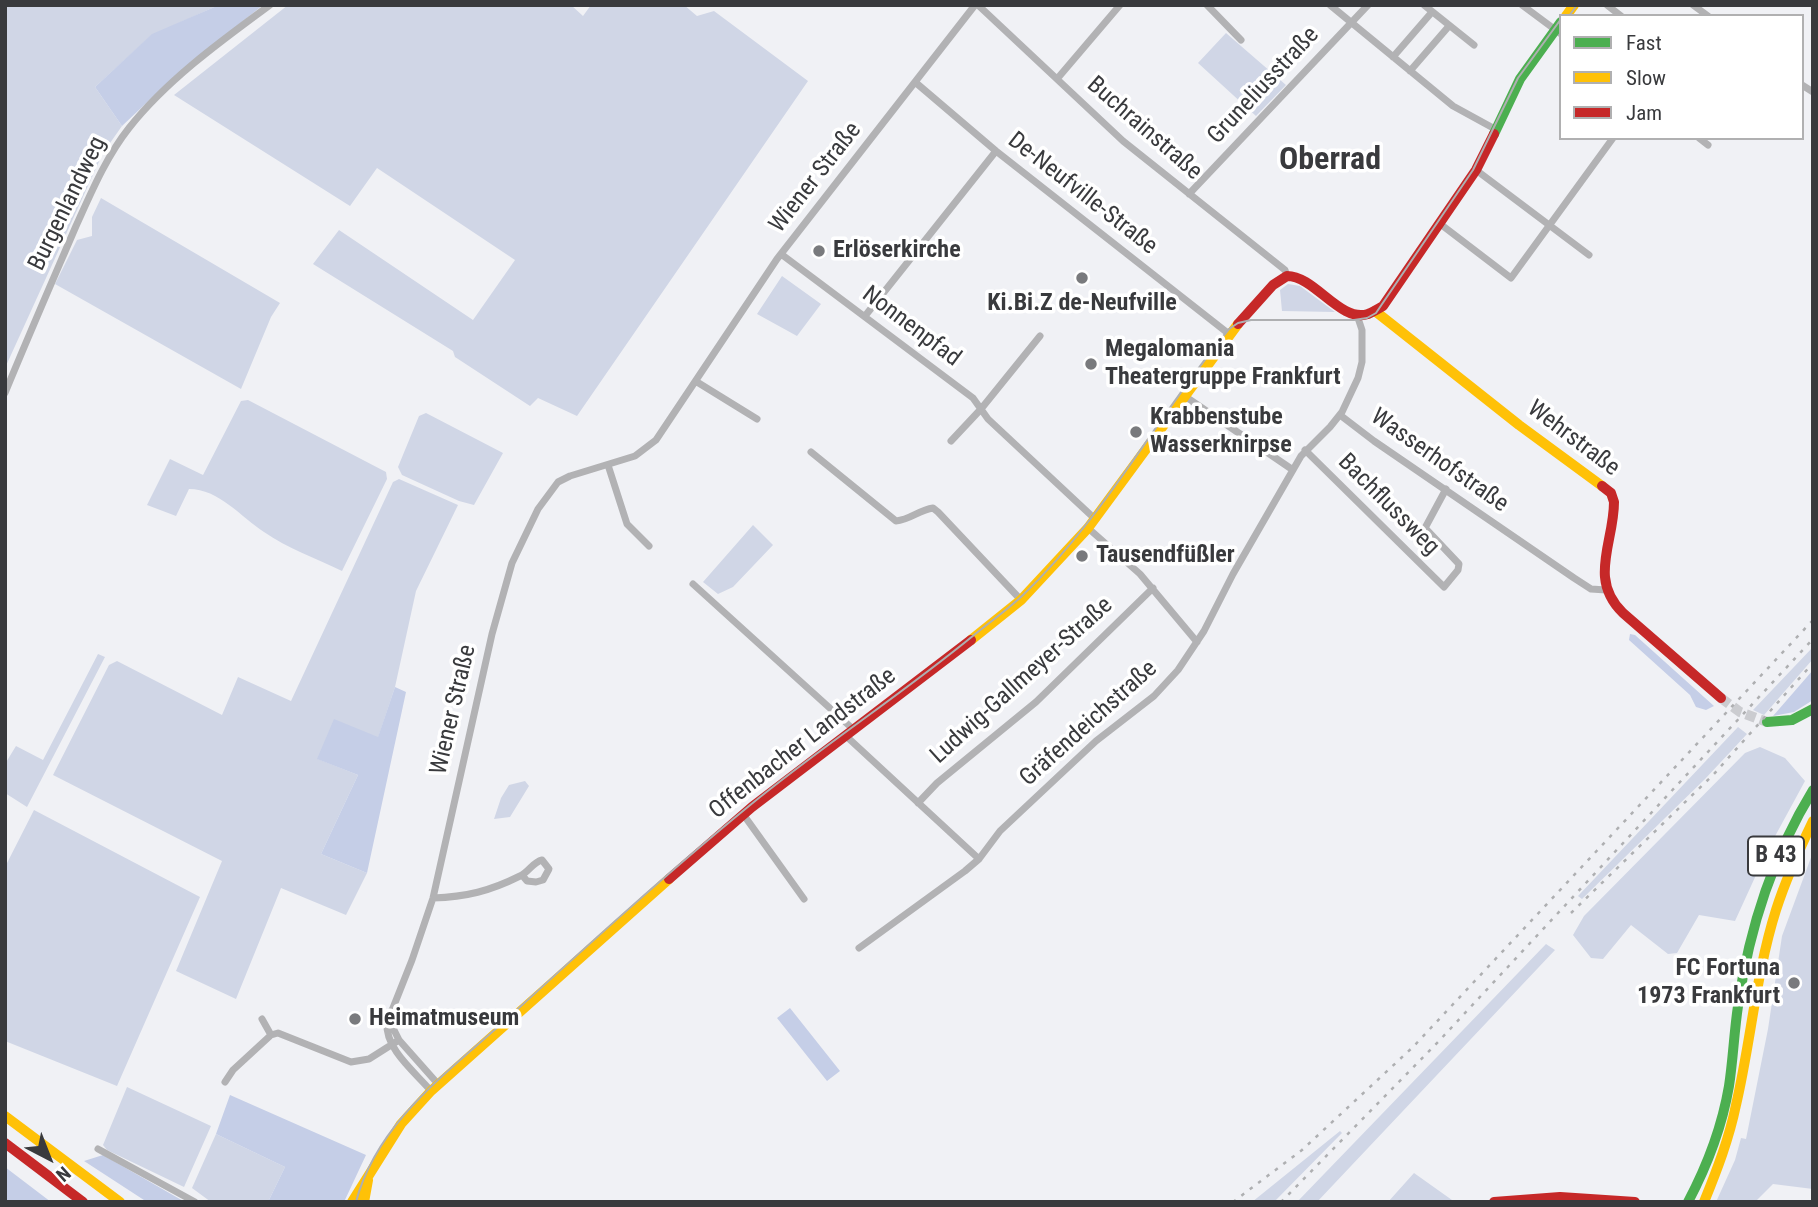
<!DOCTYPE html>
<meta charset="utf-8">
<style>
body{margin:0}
#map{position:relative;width:1818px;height:1207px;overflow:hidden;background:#f0f1f5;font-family:"Roboto Condensed",sans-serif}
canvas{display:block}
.frame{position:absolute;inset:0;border:7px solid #393a3d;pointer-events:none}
.legend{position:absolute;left:1559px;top:14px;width:245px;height:126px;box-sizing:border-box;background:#fff;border:2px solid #b0b0b1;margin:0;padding:9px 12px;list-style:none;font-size:21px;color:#393a3d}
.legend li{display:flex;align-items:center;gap:14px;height:35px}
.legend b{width:35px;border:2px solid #b0b0b1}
.north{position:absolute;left:14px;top:1123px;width:70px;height:70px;-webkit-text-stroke:5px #fff;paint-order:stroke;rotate:138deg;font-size:19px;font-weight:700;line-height:28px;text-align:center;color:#393a3d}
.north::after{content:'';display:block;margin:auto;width:24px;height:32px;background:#393a3d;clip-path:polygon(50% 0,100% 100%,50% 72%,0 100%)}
</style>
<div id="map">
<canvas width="1818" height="1207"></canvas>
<div class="frame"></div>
<ul class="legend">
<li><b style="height:9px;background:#4caf50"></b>Fast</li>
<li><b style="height:9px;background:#ffc107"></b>Slow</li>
<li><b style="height:9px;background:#c62828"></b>Jam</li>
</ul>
<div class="north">N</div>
</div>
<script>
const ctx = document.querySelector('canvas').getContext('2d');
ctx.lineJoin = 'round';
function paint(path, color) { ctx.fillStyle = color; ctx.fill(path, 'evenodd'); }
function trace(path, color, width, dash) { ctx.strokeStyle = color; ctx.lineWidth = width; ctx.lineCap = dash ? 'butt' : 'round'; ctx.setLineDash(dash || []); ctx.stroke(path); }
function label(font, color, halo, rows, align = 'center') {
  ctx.font = font + ' "Roboto Condensed",sans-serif'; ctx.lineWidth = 7; ctx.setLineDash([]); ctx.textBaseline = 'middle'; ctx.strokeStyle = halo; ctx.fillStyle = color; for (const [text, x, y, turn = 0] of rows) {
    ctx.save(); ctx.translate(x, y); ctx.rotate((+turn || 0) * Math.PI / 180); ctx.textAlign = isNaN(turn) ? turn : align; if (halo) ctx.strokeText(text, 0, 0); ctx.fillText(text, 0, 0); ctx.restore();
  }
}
const green = new Path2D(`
 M 5,5 L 219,5 L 152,35 L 95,87 L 122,126 L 103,153 L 5,368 Z
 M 288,5 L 571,5 L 583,16 L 591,5 L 684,5 L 697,16 L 714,11 L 808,81 L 577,416 L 538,398 L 530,406 L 455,357 L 453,351 L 313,264 L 339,230 L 473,320 L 515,260 L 377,168 L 350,206 L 174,95 Z
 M 1226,33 L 1286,85 L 1256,116 L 1198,63 Z
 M 101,198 L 280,303 L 271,317 L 241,389 L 55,284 L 77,240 L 92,236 L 92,217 Z
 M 782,276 L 821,304 L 797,336 L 757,314 Z
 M 1288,284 L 1300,286 L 1335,312 L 1282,311 L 1280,290 Z
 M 248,400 L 386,472 L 387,479 L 342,571 C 317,559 287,548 264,532 C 241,517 219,489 189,489 L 176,516 L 147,505 L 170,459 L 203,475 L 241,401 Z
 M 426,413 L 503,453 L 474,505 L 459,501 L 402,475 L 398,467 L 419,416 Z
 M 399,479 L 458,505 L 416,591 L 395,687 L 378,738 L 318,759 L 358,775 L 321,854 L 367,873 L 346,915 L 281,888 L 236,999 L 176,971 L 222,861 L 53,775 L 109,665 L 117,661 L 222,715 L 238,677 L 291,701 L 393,482 Z
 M 753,525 L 773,545 L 733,587 L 718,594 L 703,582 Z
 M 1813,647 L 1813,659 L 1764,715 L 1753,710 Z
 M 98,654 L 105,657 L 27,807 L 5,793 L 5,764 L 16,746 L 43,760 Z
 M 1738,727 L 1747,734 L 1705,779 L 1582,899 L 1578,896 Z
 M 1760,747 L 1785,758 L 1805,781 L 1767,851 L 1735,921 L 1699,915 L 1677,953 L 1668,954 L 1631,925 L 1603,959 L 1591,958 L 1573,935 L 1584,916 L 1745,753 Z
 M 525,781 L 529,786 L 510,817 L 494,819 L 501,798 L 509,785 Z
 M 34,810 L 200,897 L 117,1086 L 5,1041 L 5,867 Z
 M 1813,852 L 1813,1189 L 1773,1184 L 1755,1202 L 1716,1202 L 1735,1160 L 1741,1138 L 1746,1139 L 1768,1029 L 1782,936 Z
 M 1546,944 L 1555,950 L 1317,1202 L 1297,1202 Z
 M 127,1087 L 211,1126 L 184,1187 L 107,1150 L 103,1145 Z
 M 1340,1131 L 1342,1133 L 1274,1202 L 1252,1202 Z
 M 216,1134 L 285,1167 L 268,1202 L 211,1202 L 192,1188 Z
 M 1414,1173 L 1452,1200 L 1388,1202 Z`);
const forest = new Path2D(`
 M 219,5 L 263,5 L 176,75 L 122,126 L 95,87 L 152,34 Z
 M 1630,634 L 1635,635 L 1714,706 L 1706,710 L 1696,707 L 1690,695 L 1629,640 Z
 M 1813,670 L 1813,700 L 1794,712 L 1773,716 Z
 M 395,687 L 406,692 L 367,873 L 321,854 L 358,775 L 317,759 L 334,719 L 378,737 Z
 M 790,1008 L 840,1071 L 827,1081 L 777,1018 Z
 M 230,1095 L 366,1155 L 344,1202 L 268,1202 L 285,1167 L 216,1134 Z
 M 103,1155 L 185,1202 L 147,1202 L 84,1161 Z
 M 5,1167 L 51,1202 L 5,1202 Z`);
const secondaryTunnel = new Path2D(`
 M 1721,698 L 1740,712 L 1767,722`);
const street = new Path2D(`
 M 978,5 L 1123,141 L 1285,270 L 1287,276
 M 1207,5 L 1241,40
 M 1330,5 L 1453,106 L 1495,129
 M 1424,5 L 1474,45
 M 1522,5 L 1561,34
 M 1607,5 L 1621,16
 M 1693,5 L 1708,16
 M 1393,57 L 1432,12
 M 1410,71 L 1449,26
 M 1057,79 L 1120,5
 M 915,82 L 996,151 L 1229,334
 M 1802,85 L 1813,92
 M 1699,138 L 1708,145
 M 1476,170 L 1589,255
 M 1189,194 L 1368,5
 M 1439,223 L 1511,278 L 1613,138
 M 781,254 L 973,398 L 988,419 L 1095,519
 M 865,316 L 996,151
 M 697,382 L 757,419
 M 5,393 C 28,337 52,282 76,226 C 91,193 106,157 129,128 C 167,80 221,41 270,5
 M 1183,395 L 1293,470
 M 1340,415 L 1374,441 L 1574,578 L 1591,589 L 1606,590
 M 951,441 L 981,409 L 1040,336
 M 1305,450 L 1444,587 L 1458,570 L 1459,564 L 1425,528 L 1446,489
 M 811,452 L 896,521 C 910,520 919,510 933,508 L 938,512 L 1021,600
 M 608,465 L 627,524 L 649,546
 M 1088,528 L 1140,574 L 1197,642
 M 693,584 L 854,730
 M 846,736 L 979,859
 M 918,803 L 937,783 L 1036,702 L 1153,588
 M 743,814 L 804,899
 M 433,898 C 466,897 490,891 520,876 C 529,872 533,862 542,860 L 549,869 L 543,880 L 536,882 L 527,881 L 522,875
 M 859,948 L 965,871 L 979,859 L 1000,831 L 1096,741 L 1154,696 L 1178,670 L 1204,631 L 1233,574 L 1301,456 L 1330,427 L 1342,412 L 1358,378 L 1362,362 L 1362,330 L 1357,315
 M 392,1010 L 394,1030 L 399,1040 L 438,1084
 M 262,1019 L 271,1035
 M 225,1082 L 233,1070 L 271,1035 L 278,1033 L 351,1062 L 369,1059 L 399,1040
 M 431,1091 C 415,1072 385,1049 387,1023 L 412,960 L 433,898 L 492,634 L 512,563 L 538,509 L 558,482 L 570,476 L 635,456 L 656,440 L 777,259 L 975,5
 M 98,1149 L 195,1202`);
const fast = new Path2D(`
 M 1494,134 L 1520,79 L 1561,22
 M 1767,722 L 1792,720 L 1813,709
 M 1688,1202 C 1707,1166 1722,1127 1729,1086 C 1733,1060 1734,1033 1738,1006 C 1749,929 1772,857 1813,790`);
const slow = new Path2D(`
 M 1566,16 L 1574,5
 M 1375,311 L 1519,425 L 1602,486
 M 971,640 L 1021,600 L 1088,528 L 1238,324
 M 5,1116 L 120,1202
 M 352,1202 L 401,1124 L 431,1091 L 669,879
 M 364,1202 L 368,1180
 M 1704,1202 C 1717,1170 1729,1139 1736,1105 C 1751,1041 1756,973 1776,910 C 1786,879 1799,850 1813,821`);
const jam = new Path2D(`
 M 1238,324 L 1273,285 L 1287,276 C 1315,276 1340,323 1368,314 C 1373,312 1378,309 1383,306 L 1476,170 L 1494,134
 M 1602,486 L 1611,493 L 1614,502 C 1614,543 1588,579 1623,613 L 1721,698
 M 669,879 L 752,807 L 971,640
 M 5,1143 L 83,1202
 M 1494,1202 L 1560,1197 L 1635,1202`);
const tram = new Path2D(`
 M 1569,16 L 1577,5
 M 356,1202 C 377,1121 451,1070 509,1017 C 588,945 667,873 749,806 C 822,746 901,695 974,635 C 990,622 1007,610 1022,596 C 1105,517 1157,416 1229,329 L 1238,323 L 1251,320 L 1354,320 L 1367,318 L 1376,313 L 1473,170 L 1518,78 L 1561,19`);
const rail = new Path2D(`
 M 1571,913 L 1714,774 L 1813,663
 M 1233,1202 L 1302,1150 L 1413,1047 L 1813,620
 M 1281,1202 L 1438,1042 L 1813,639`);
const markers = [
 [819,251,7,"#797a7d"],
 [1082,278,7,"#797a7d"],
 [1091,364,7,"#797a7d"],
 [1136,432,7,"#797a7d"],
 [1082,556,7,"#797a7d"],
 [1794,983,7,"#797a7d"],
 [355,1019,7,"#797a7d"]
];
const shields = [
 [1776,856,56]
];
const shieldNames = [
 ["B 43",1776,856]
];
const streetNames = [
 ["Gruneliusstraße",1264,86,-47],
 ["Buchrainstraße",1144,129,41],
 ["Wiener Straße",816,178,-52],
 ["De-Neufville-Straße",1082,194,38],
 ["Burgenlandweg",68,204,-64],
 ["Nonnenpfad",911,327,37],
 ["Wehrstraße",1573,439,37],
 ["Wasserhofstraße",1439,461,35],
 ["Bachflussweg",1388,505,45],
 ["Ludwig-Gallmeyer-Straße",1022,681,-42],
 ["Wiener Straße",454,710,-77],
 ["Gräfendeichstraße",1089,724,-42],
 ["Offenbacher Landstraße",803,744,-38]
];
const poiNames = [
 ["Erlöserkirche",833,251],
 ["Ki.Bi.Z de-Neufville",1082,304,"center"],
 ["Megalomania",1105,350],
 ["Theatergruppe Frankfurt",1105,378],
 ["Krabbenstube",1150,418],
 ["Wasserknirpse",1150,446],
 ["Tausendfüßler",1096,556],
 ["FC Fortuna",1780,969,"right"],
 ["1973 Frankfurt",1780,997,"right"],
 ["Heimatmuseum",369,1019]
];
const districtNames = [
 ["Oberrad",1330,161]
];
paint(green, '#d0d6e6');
paint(forest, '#c5cee7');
trace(secondaryTunnel, '#cbccd0', 10, [10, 5]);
trace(street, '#b2b2b4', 7);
trace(fast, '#4caf50', 10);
trace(slow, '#ffc107', 10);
trace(jam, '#c62828', 10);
trace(tram, '#aeafb1', 2);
trace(rail, '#aeafb1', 2.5, [3.5, 7]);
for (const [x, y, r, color] of markers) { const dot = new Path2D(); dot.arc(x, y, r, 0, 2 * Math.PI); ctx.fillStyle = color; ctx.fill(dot); trace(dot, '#fff', 2.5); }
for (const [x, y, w] of shields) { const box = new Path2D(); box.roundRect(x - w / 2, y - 19.5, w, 39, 5); ctx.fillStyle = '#fff'; ctx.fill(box); trace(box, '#393a3d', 2); }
label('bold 23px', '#393a3d', null, shieldNames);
label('24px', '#393a3d', '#fff', streetNames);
label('bold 24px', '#393a3d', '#fff', poiNames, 'left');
label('bold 32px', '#393a3d', '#fff', districtNames);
</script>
